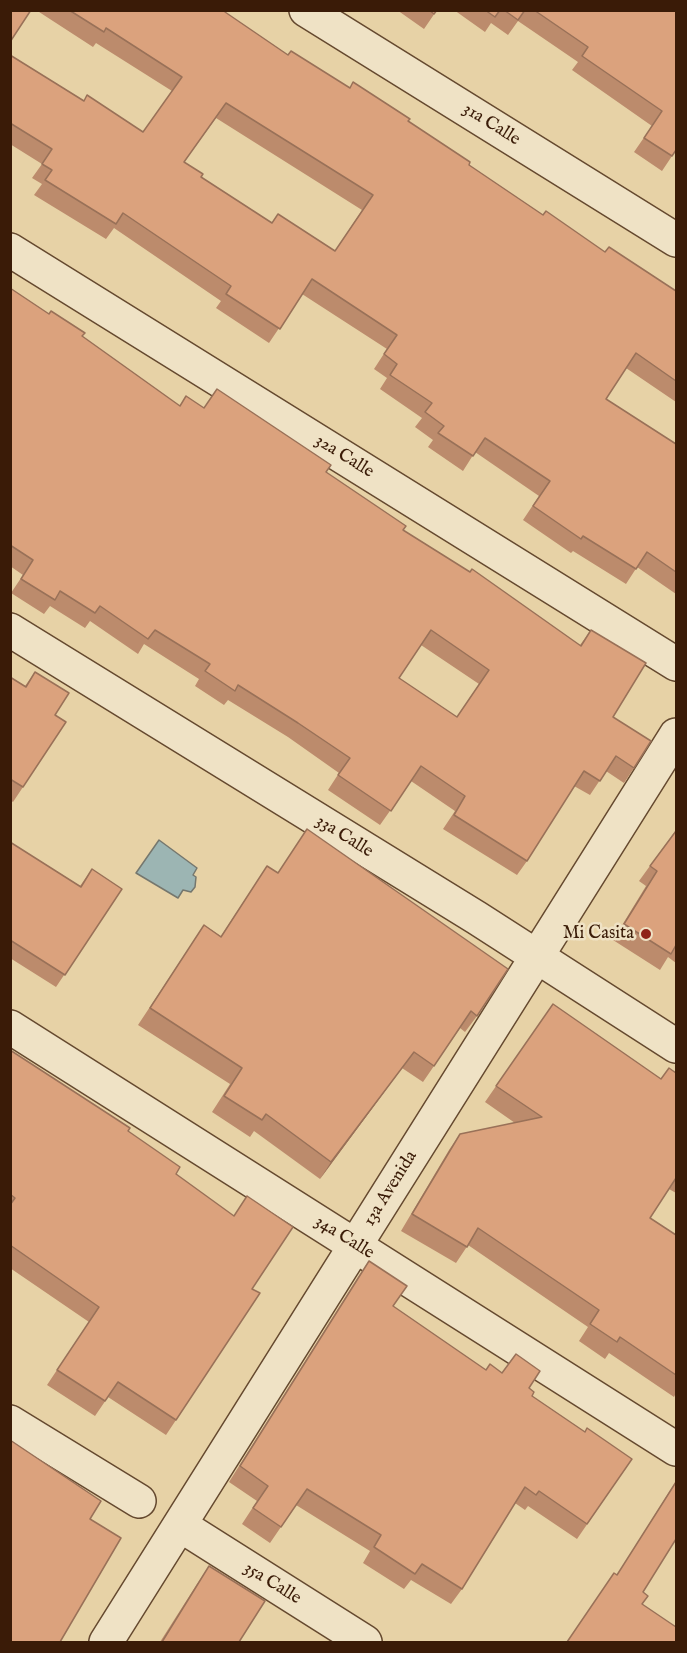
<!DOCTYPE html>
<style>
body{margin:0}
#map{position:relative;width:687px;height:1653px;overflow:hidden;background:#e7d2a6;font-family:"IM FELL English",serif}
canvas{display:block}
.frame{position:absolute;inset:0;border:12px solid #3a1b07;pointer-events:none}
</style>
<div id="map">
<canvas width="687" height="1653"></canvas>
<div class="frame"></div>
</div>
<script>
const ctx = document.querySelector('canvas').getContext('2d');
ctx.lineJoin = 'round';
function paint(path, color) { ctx.fillStyle = color; ctx.fill(path, 'evenodd'); }
function trace(path, color, width, dash) { ctx.strokeStyle = color; ctx.lineWidth = width; ctx.lineCap = dash ? 'butt' : 'round'; ctx.setLineDash(dash || []); ctx.stroke(path); }
function label(font, color, halo, rows, align = 'center') {
  ctx.font = font + ' "IM FELL English",serif'; ctx.lineWidth = 5; ctx.setLineDash([]); ctx.textBaseline = 'middle'; ctx.strokeStyle = halo; ctx.fillStyle = color; for (const [text, x, y, turn = 0] of rows) {
    ctx.save(); ctx.translate(x, y); ctx.rotate((+turn || 0) * Math.PI / 180); ctx.textAlign = isNaN(turn) ? turn : align; if (halo) ctx.strokeText(text, 0, 0); ctx.fillText(text, 0, 0); ctx.restore();
  }
}
const water = new Path2D(`
 M 159,840 L 197,868 L 193,875 L 196,877 L 195,887 L 191,892 L 183,890 L 178,898 L 136,873 Z`);
const minor = new Path2D(`
 M 306,10 L 676,240
 M 10,250 L 676,664
 M 10,630 L 477,918 L 676,1046
 M 10,1027 L 676,1449
 M 10,1422 L 139,1501
 M 180,1525 L 365,1642
 M 106,1642 L 676,735`);
const wall = new Path2D(`
 M 36,10 L 226,10 L 225,12 L 288,55 L 408,121 L 469,165 L 543,215 L 605,252 L 676,291 L 676,402 L 626,368 L 606,399 L 676,444 L 676,594 L 637,567 L 626,584 L 573,551 L 571,553 L 523,520 L 539,496 L 475,452 L 463,471 L 428,447 L 433,440 L 415,427 L 422,418 L 380,389 L 387,378 L 374,369 L 387,349 L 302,294 L 269,343 L 216,308 L 221,301 L 114,228 L 106,239 L 34,195 L 42,184 L 32,178 L 42,164 L 10,144 L 10,55 L 83,101 L 143,132 L 172,91 L 96,43 L 93,47 ZM 216,118 L 362,210 L 335,251 L 272,223 L 201,177 L 184,162 Z
 M 397,10 L 437,10 L 424,29 Z
 M 454,10 L 676,10 L 676,150 L 662,171 L 634,152 L 652,126 L 572,70 L 578,62 L 518,21 L 508,35 L 491,23 L 485,32 Z
 M 10,288 L 82,336 L 180,406 L 204,408 L 326,472 L 403,530 L 580,645 L 591,630 L 613,717 L 634,768 L 624,783 L 606,771 L 590,795 L 574,786 L 527,861 L 517,875 L 443,829 L 455,811 L 411,781 L 380,825 L 328,790 L 339,773 L 288,737 L 228,700 L 224,705 L 195,686 L 199,679 L 144,644 L 138,654 L 90,621 L 85,628 L 50,606 L 44,614 L 11,593 L 23,575 L 10,566 ZM 421,645 L 479,684 L 457,717 L 399,678 Z
 M 35,672 L 55,715 L 23,787 L 13,802 L 10,800 L 10,677 L 25,686 Z
 M 307,829 L 477,1016 L 465,1032 L 460,1028 L 423,1082 L 402,1068 L 320,1179 L 254,1131 L 250,1137 L 212,1112 L 230,1084 L 138,1025 L 204,925 L 221,936 L 267,866 L 278,873 Z
 M 676,830 L 676,963 L 668,957 L 660,970 L 613,940 L 646,886 L 639,881 Z
 M 10,842 L 80,886 L 92,869 L 122,889 L 56,987 L 10,958 Z
 M 553,1004 L 661,1079 L 676,1073 L 676,1193 L 669,1189 L 650,1218 L 676,1235 L 676,1393 L 674,1397 L 609,1353 L 605,1359 L 579,1341 L 588,1327 L 468,1245 L 456,1263 L 401,1231 L 449,1150 L 460,1134 L 515,1123 L 485,1102 Z
 M 10,1050 L 128,1131 L 176,1174 L 252,1289 L 176,1420 L 166,1435 L 108,1397 L 95,1416 L 47,1385 L 89,1322 L 10,1268 Z
 M 369,1261 L 393,1306 L 486,1370 L 502,1373 L 529,1388 L 532,1396 L 585,1432 L 632,1459 L 577,1539 L 528,1506 L 525,1510 L 515,1503 L 462,1589 L 451,1604 L 411,1580 L 404,1589 L 363,1563 L 370,1551 L 296,1505 L 270,1543 L 242,1524 L 257,1501 L 229,1482 L 358,1277 Z
 M 676,1481 L 643,1592 L 642,1604 L 676,1642 L 617,1575 Z
 M 209,1566 L 239,1642 L 160,1642 L 197,1584 Z`);
const shadedWall = new Path2D(`
 M 414,1052 L 402,1068 L 320,1179 L 331,1162 Z`);
const building = new Path2D(`
 M 10,10 L 31,10 L 10,42 Z
 M 69,10 L 226,10 L 225,12 L 288,55 L 291,51 L 350,88 L 353,82 L 410,119 L 408,121 L 470,162 L 469,165 L 543,215 L 546,211 L 605,252 L 609,247 L 676,291 L 676,381 L 636,353 L 606,399 L 676,444 L 676,572 L 647,552 L 636,569 L 583,536 L 581,539 L 533,506 L 550,481 L 485,438 L 473,456 L 438,433 L 444,426 L 425,412 L 432,403 L 390,375 L 397,364 L 384,354 L 397,335 L 312,279 L 280,329 L 226,294 L 231,286 L 123,213 L 116,224 L 45,180 L 52,170 L 42,164 L 52,149 L 10,123 L 10,55 L 84,101 L 87,95 L 143,132 L 182,77 L 106,28 L 104,32 ZM 226,103 L 373,195 L 335,251 L 278,214 L 272,223 L 201,177 L 203,174 L 184,162 Z
 M 429,10 L 437,10 L 434,14 Z
 M 485,10 L 500,10 L 495,17 Z
 M 504,10 L 525,10 L 518,20 Z
 M 534,10 L 676,10 L 676,150 L 672,156 L 644,138 L 662,111 L 582,56 L 588,47 Z
 M 10,288 L 49,314 L 51,311 L 85,333 L 82,336 L 180,406 L 186,396 L 204,408 L 217,389 L 331,465 L 326,472 L 406,526 L 403,530 L 470,572 L 472,569 L 581,646 L 591,630 L 646,663 L 613,717 L 651,741 L 634,768 L 616,756 L 600,781 L 584,771 L 527,861 L 454,815 L 465,796 L 421,766 L 391,811 L 338,775 L 350,758 L 298,723 L 238,685 L 235,691 L 205,671 L 210,664 L 155,630 L 148,639 L 100,606 L 95,613 L 60,591 L 55,600 L 21,579 L 33,560 L 10,545 ZM 431,630 L 489,670 L 457,717 L 399,678 Z
 M 35,672 L 69,693 L 55,715 L 66,722 L 23,787 L 10,779 L 10,677 L 26,687 Z
 M 307,829 L 508,969 L 477,1016 L 471,1011 L 434,1066 L 414,1052 L 331,1162 L 266,1114 L 262,1120 L 224,1096 L 242,1068 L 150,1008 L 204,925 L 221,937 L 267,866 L 278,873 Z
 M 676,831 L 676,945 L 671,954 L 624,924 L 657,871 L 650,866 Z
 M 10,842 L 81,887 L 92,869 L 122,889 L 65,975 L 10,940 Z
 M 553,1004 L 661,1079 L 669,1068 L 676,1073 L 676,1178 L 650,1218 L 676,1235 L 676,1375 L 620,1337 L 617,1342 L 590,1324 L 599,1310 L 478,1228 L 467,1247 L 412,1214 L 460,1134 L 542,1117 L 496,1086 Z
 M 10,1050 L 130,1128 L 128,1131 L 180,1167 L 176,1174 L 234,1216 L 247,1196 L 293,1227 L 252,1289 L 260,1293 L 176,1420 L 118,1382 L 105,1401 L 57,1370 L 99,1307 L 10,1245 L 10,1205 L 15,1198 L 10,1194 Z
 M 369,1261 L 407,1286 L 393,1306 L 486,1370 L 490,1364 L 502,1373 L 516,1354 L 540,1371 L 529,1388 L 534,1392 L 532,1396 L 585,1432 L 587,1428 L 632,1459 L 587,1524 L 539,1491 L 536,1495 L 525,1487 L 462,1589 L 422,1564 L 415,1574 L 374,1547 L 381,1535 L 307,1489 L 281,1527 L 253,1508 L 268,1486 L 240,1466 Z
 M 10,1440 L 101,1501 L 90,1519 L 121,1538 L 60,1642 L 10,1642 Z
 M 676,1482 L 676,1539 L 643,1592 L 648,1596 L 642,1604 L 676,1627 L 676,1642 L 567,1642 L 614,1573 L 617,1575 Z
 M 209,1566 L 265,1601 L 239,1642 L 162,1642 Z`);
const markers = [
 [646,934,6,"#8f2418"]
];
const streetNames = [
 ["31a Calle",491,125,32],
 ["32a Calle",344,457,32],
 ["33a Calle",344,837,32],
 ["13a Avenida",391,1189,-58],
 ["34a Calle",344,1238,32],
 ["35a Calle",272,1584,32]
];
const poiNames = [
 ["Mi Casita",634,934]
];
paint(water, '#9cb5b3');
trace(water, '#75776e', 1.5);
trace(minor, '#65492f', 36);
trace(minor, '#efe2c5', 33);
paint(wall, '#bc8b6c');
paint(shadedWall, '#997158');
paint(building, '#dba27d');
trace(building, '#997158', 1.5);
for (const [x, y, r, color] of markers) { const dot = new Path2D(); dot.arc(x, y, r, 0, 2 * Math.PI); ctx.fillStyle = color; ctx.fill(dot); trace(dot, '#efe2c5', 2); }
label('18px', '#3a1b07', '#efe2c5', streetNames);
label('18px', '#3a1b07', '#efe2c5', poiNames, 'right');
</script>
